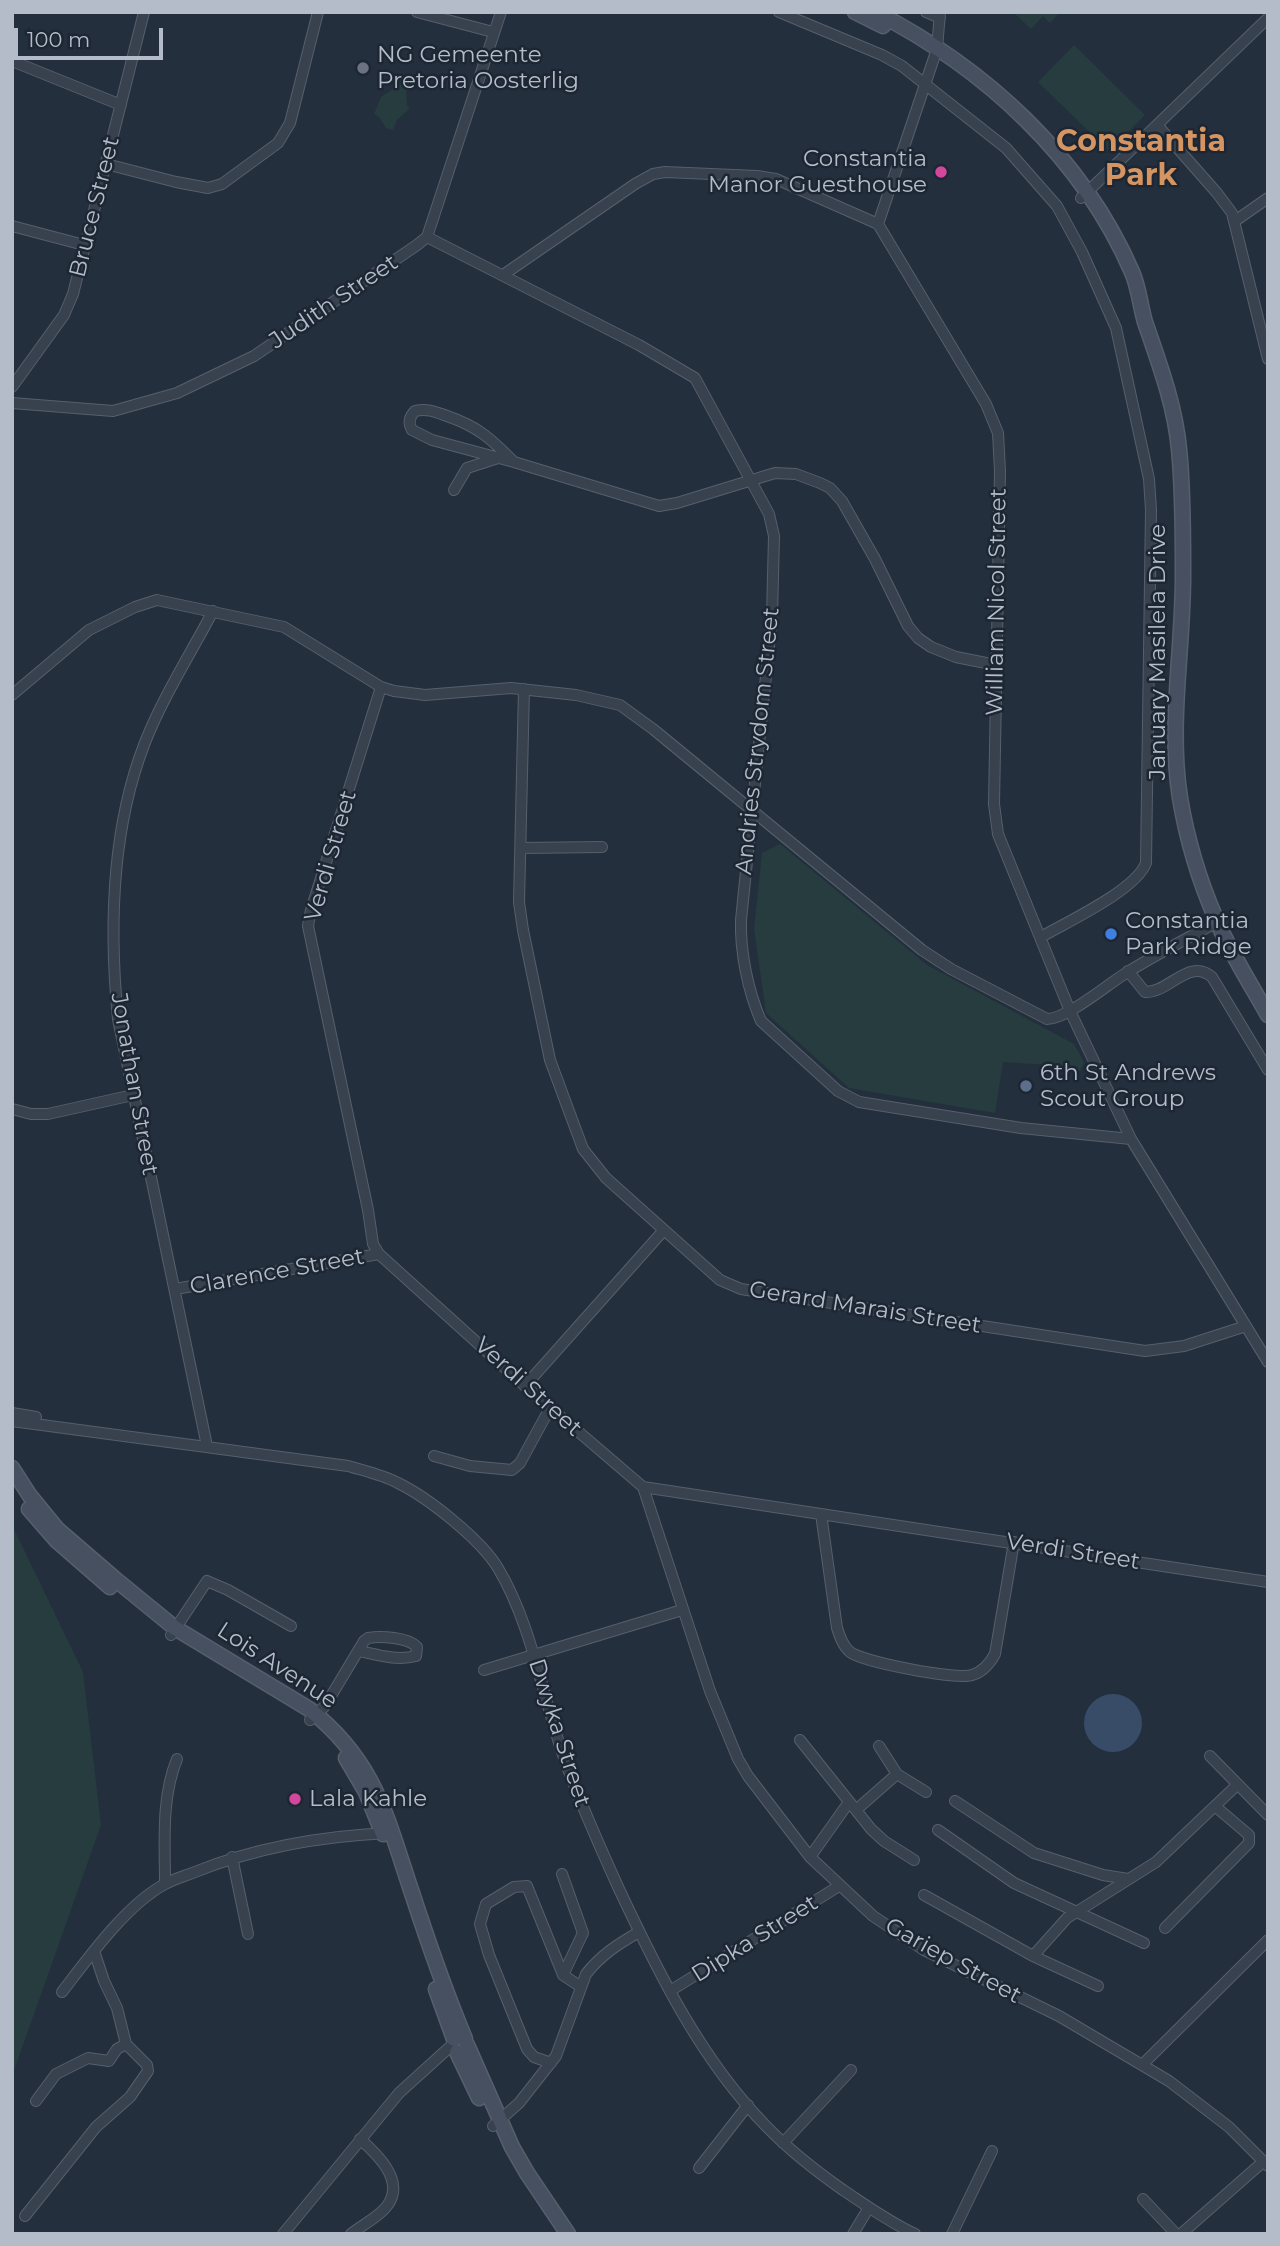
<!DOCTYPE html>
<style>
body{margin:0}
#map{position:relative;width:1280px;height:2246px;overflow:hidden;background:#242f3e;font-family:Montserrat,sans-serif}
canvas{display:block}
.frame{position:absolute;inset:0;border:14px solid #b4bcc9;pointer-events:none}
.scale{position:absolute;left:14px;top:28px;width:149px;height:32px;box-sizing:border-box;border:4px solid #b4bcc9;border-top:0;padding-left:9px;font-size:21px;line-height:24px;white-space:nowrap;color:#b4bcc9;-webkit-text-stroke:5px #1d2633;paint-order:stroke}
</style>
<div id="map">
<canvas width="1280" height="2246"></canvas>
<div class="frame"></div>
<div class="scale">100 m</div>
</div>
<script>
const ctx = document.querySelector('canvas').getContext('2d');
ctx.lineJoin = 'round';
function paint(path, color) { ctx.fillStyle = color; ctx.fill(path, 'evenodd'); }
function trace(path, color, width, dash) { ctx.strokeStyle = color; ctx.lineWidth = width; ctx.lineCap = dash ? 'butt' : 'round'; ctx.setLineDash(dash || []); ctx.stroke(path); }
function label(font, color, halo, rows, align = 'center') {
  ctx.font = font + ' Montserrat,sans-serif'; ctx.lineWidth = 5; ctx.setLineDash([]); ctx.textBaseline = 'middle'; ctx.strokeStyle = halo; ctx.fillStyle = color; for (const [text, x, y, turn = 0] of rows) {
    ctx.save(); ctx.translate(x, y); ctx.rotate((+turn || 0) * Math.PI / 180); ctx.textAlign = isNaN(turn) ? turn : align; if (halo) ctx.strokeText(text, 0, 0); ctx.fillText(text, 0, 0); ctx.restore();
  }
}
const green = new Path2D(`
 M 1013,12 L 1060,12 L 1050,23 L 1043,16 L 1031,29 Z
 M 1074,45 L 1145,115 L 1109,151 L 1038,82 Z
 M 402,83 L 409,90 L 406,92 L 407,105 L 410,108 L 397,120 L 393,130 L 386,128 L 379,117 L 374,114 L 381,97 Z
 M 780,844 L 927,965 L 1074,1044 L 1084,1062 L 1080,1071 L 1049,1065 L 1003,1062 L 995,1113 L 849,1088 L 766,1013 L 754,929 L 762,853 Z
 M 12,1525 L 83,1672 L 101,1825 L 12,2076 Z`);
const water = new Path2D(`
 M1084 1723a29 29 0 1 1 58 0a29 29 0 1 1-58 0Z`);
const street = new Path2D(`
 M 417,12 L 493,32
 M 779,12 L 882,55 L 902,66 L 1006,148 L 1057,206 L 1082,252 L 1116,328 L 1149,479 L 1151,510 L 1146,863 C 1136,890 1067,922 1041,937
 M 926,12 L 940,18
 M 12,61 L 121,105
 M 1158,126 L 1217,193 L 1232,213 L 1268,359
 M 106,164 L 176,182 L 208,188 L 222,184 L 278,143 L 290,123 L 318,12
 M 1081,198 L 1268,18
 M 1235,221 L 1268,198
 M 878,224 L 937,49 L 940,12
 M 12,226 L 84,245
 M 427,237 L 639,345 L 695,378 L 769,514 L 774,536 L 772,617 L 741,920 C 740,952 748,991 761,1021 L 838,1091 L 859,1102 L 1021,1128 L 1131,1139
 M 503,275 L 635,184 L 653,174 L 665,172 L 757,176 L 776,179 L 878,224 L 986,404 L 998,433 L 1000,471 L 994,804 L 998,834 L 1070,1011 L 1131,1139 L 1268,1362
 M 12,387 L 64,315 L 73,294 L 144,12
 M 12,403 L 113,411 L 177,393 L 254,356 L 417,245 L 427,237 L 501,12
 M 514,462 C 491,439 479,427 447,416 C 436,412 427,408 415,411 C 409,417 408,423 412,430 L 432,440 L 514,462 L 659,506 L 677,503 L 775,473 L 796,474 L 820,483 L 830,488 L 842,501 L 875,559 L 908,626 L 918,638 L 931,647 L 956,657 L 996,665
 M 454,490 L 467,468 L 498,458
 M 381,687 L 311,910 L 308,926 L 368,1210 L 373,1244 L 379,1254 L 525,1386 L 643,1487 L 1268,1582
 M 524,689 L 519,902 L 523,930 L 550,1060 L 583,1149 L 606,1178 L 720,1280 L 741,1289 L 1145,1351 L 1184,1346 L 1246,1326
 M 12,695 L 89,630 L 135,607 L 157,600 L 284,627 L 381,687 L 394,691 L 425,695 L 511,688 L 576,695 L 620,705 L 653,729 L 922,950 L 951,969 L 1047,1019 C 1068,1019 1111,981 1131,970 C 1159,953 1188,938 1217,922
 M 521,848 L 602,847
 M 1128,971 L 1145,992 C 1169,993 1189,957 1212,977 L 1268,1070
 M 12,1109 L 31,1114 L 48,1114 L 133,1095
 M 175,1289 L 379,1254
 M 525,1386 L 664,1230
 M 12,1413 L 36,1417
 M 12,1421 L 348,1466 C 365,1471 383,1475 398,1483 C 429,1498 481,1540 498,1568 C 532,1625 542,1695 564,1758 C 580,1803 599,1845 619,1889 C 658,1972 701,2060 766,2126 C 789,2150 816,2171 843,2190 C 867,2206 889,2222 915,2234
 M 207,1446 L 118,1019 C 109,928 111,831 144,745 C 162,698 190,655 213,611
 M 434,1456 L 470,1466 L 512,1470 L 520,1463 L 550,1408
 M 643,1487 L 710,1691 L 738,1759 L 748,1776 L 810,1857 L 873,1916 L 924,1950 L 1059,2016 L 1169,2081 L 1229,2127 L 1268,2166
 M 821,1514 L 837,1628 C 840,1637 843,1646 850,1652 C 863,1662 956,1680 972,1675 C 983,1672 990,1663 995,1654 L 1014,1542
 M 171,1635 L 207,1581 L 228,1590 L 291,1626
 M 484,1670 L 682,1610
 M 310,1720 L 325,1706 L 364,1641 L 368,1638 C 381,1636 408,1637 417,1647 L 416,1656 C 397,1661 378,1655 359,1651
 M 800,1740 L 871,1829 L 884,1841 L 914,1860
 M 879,1746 L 897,1774
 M 1210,1756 L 1268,1815
 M 955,1801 L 1034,1853 L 1103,1875 L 1128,1879
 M 856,1810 L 897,1774 L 926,1792
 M 938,1830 L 1014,1883 L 1144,1943
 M 232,1857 L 248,1934
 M 810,1857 L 849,1802
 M 562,1874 L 583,1933 L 563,1975
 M 165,1884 C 165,1843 161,1798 177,1759
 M 924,1895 L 1033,1956 L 1067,1918 L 1156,1862 L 1237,1785
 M 1165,1928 L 1249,1843 L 1249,1835 L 1216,1807
 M 1033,1956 L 1098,1986
 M 670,1991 L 839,1886
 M 62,1992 C 89,1957 126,1905 165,1884 C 174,1879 185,1876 195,1872 C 257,1847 322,1836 389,1833
 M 551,2063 L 534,2057 L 527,2049 L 489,1955 L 480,1924 L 486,1904 L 514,1887 L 527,1886 L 563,1975 L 581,1987
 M 1143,2064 L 1268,1940
 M 36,2101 L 56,2074 L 88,2058 L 109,2061 L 117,2049 L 126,2044
 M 493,2126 L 519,2103 L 556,2056 L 586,1974 C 601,1955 618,1944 639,1932
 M 783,2143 L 851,2070
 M 699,2168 L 748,2105
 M 1143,2199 L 1176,2234
 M 25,2216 L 96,2127 L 130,2097 L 148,2071 L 147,2065 L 126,2044 L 117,2008 L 104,1981 L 94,1951
 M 283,2234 L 399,2093 L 452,2045
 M 351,2234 C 362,2225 379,2217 387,2206 C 406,2181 377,2154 360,2139
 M 853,2234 L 868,2209
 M 952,2234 L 992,2151
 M 1181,2234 L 1264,2161`);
const secondary = new Path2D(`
 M 855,12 L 883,26
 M 875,12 C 985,68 1082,157 1132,272 C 1139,288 1140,305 1145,322 C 1159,363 1175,405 1179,449 C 1183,488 1183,529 1183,569 C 1184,645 1168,723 1180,798 C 1187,840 1199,880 1216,919 C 1230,952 1250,983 1268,1015
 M 12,1468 L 30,1496 L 57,1529 L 115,1579 L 175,1628 L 309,1709 C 376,1762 386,1816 412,1893 C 428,1942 445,1991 465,2039
 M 29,1509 L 56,1540 L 110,1587
 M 346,1758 L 366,1792 L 383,1834
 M 436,1989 L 454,2039
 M 467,2045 L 512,2147 L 527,2173 L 568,2234
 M 457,2052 L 479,2098`);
const markers = [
 [363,68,7,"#6b7280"],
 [941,172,7,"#d1479c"],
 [1111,934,7,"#3f7fe0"],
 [1026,1086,7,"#5c6f8a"],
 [295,1799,7,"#d1479c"]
];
const poiNames = [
 ["NG Gemeente",377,55],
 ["Pretoria Oosterlig",377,81],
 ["Constantia",927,159,"right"],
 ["Manor Guesthouse",927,185,"right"],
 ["Constantia",1125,921],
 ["Park Ridge",1125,947],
 ["6th St Andrews",1040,1073],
 ["Scout Group",1040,1099],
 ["Lala Kahle",309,1799]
];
const streetNames = [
 ["Bruce Street",95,207,-76],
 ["Judith Street",334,302,-34],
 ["William Nicol Street",997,602,-89],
 ["January Masilela Drive",1158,652,-90],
 ["Andries Strydom Street",758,741,-84],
 ["Verdi Street",331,856,-74],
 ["Jonathan Street",134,1084,80],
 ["Clarence Street",277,1272,-10],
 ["Gerard Marais Street",865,1308,9],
 ["Verdi Street",528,1387,42],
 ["Verdi Street",1073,1552,9],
 ["Lois Avenue",277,1666,33],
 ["Dwyka Street",559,1733,72],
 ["Dipka Street",755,1939,-32],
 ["Gariep Street",953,1961,29]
];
const districtNames = [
 ["Constantia",1141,142],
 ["Park",1141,176]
];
paint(green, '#263c3f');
paint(water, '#394c67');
trace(street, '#565f6c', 12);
trace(secondary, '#565f6c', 17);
trace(street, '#38414e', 10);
trace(secondary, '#465061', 14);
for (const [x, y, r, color] of markers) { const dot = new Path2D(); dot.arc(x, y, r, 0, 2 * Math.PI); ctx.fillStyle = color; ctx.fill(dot); trace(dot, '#1d2633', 2.5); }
label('23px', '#b4bcc9', '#1d2633', poiNames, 'left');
label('23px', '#b4bcc9', '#1d2633', streetNames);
label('bold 30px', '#d59563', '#1d2633', districtNames);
</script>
